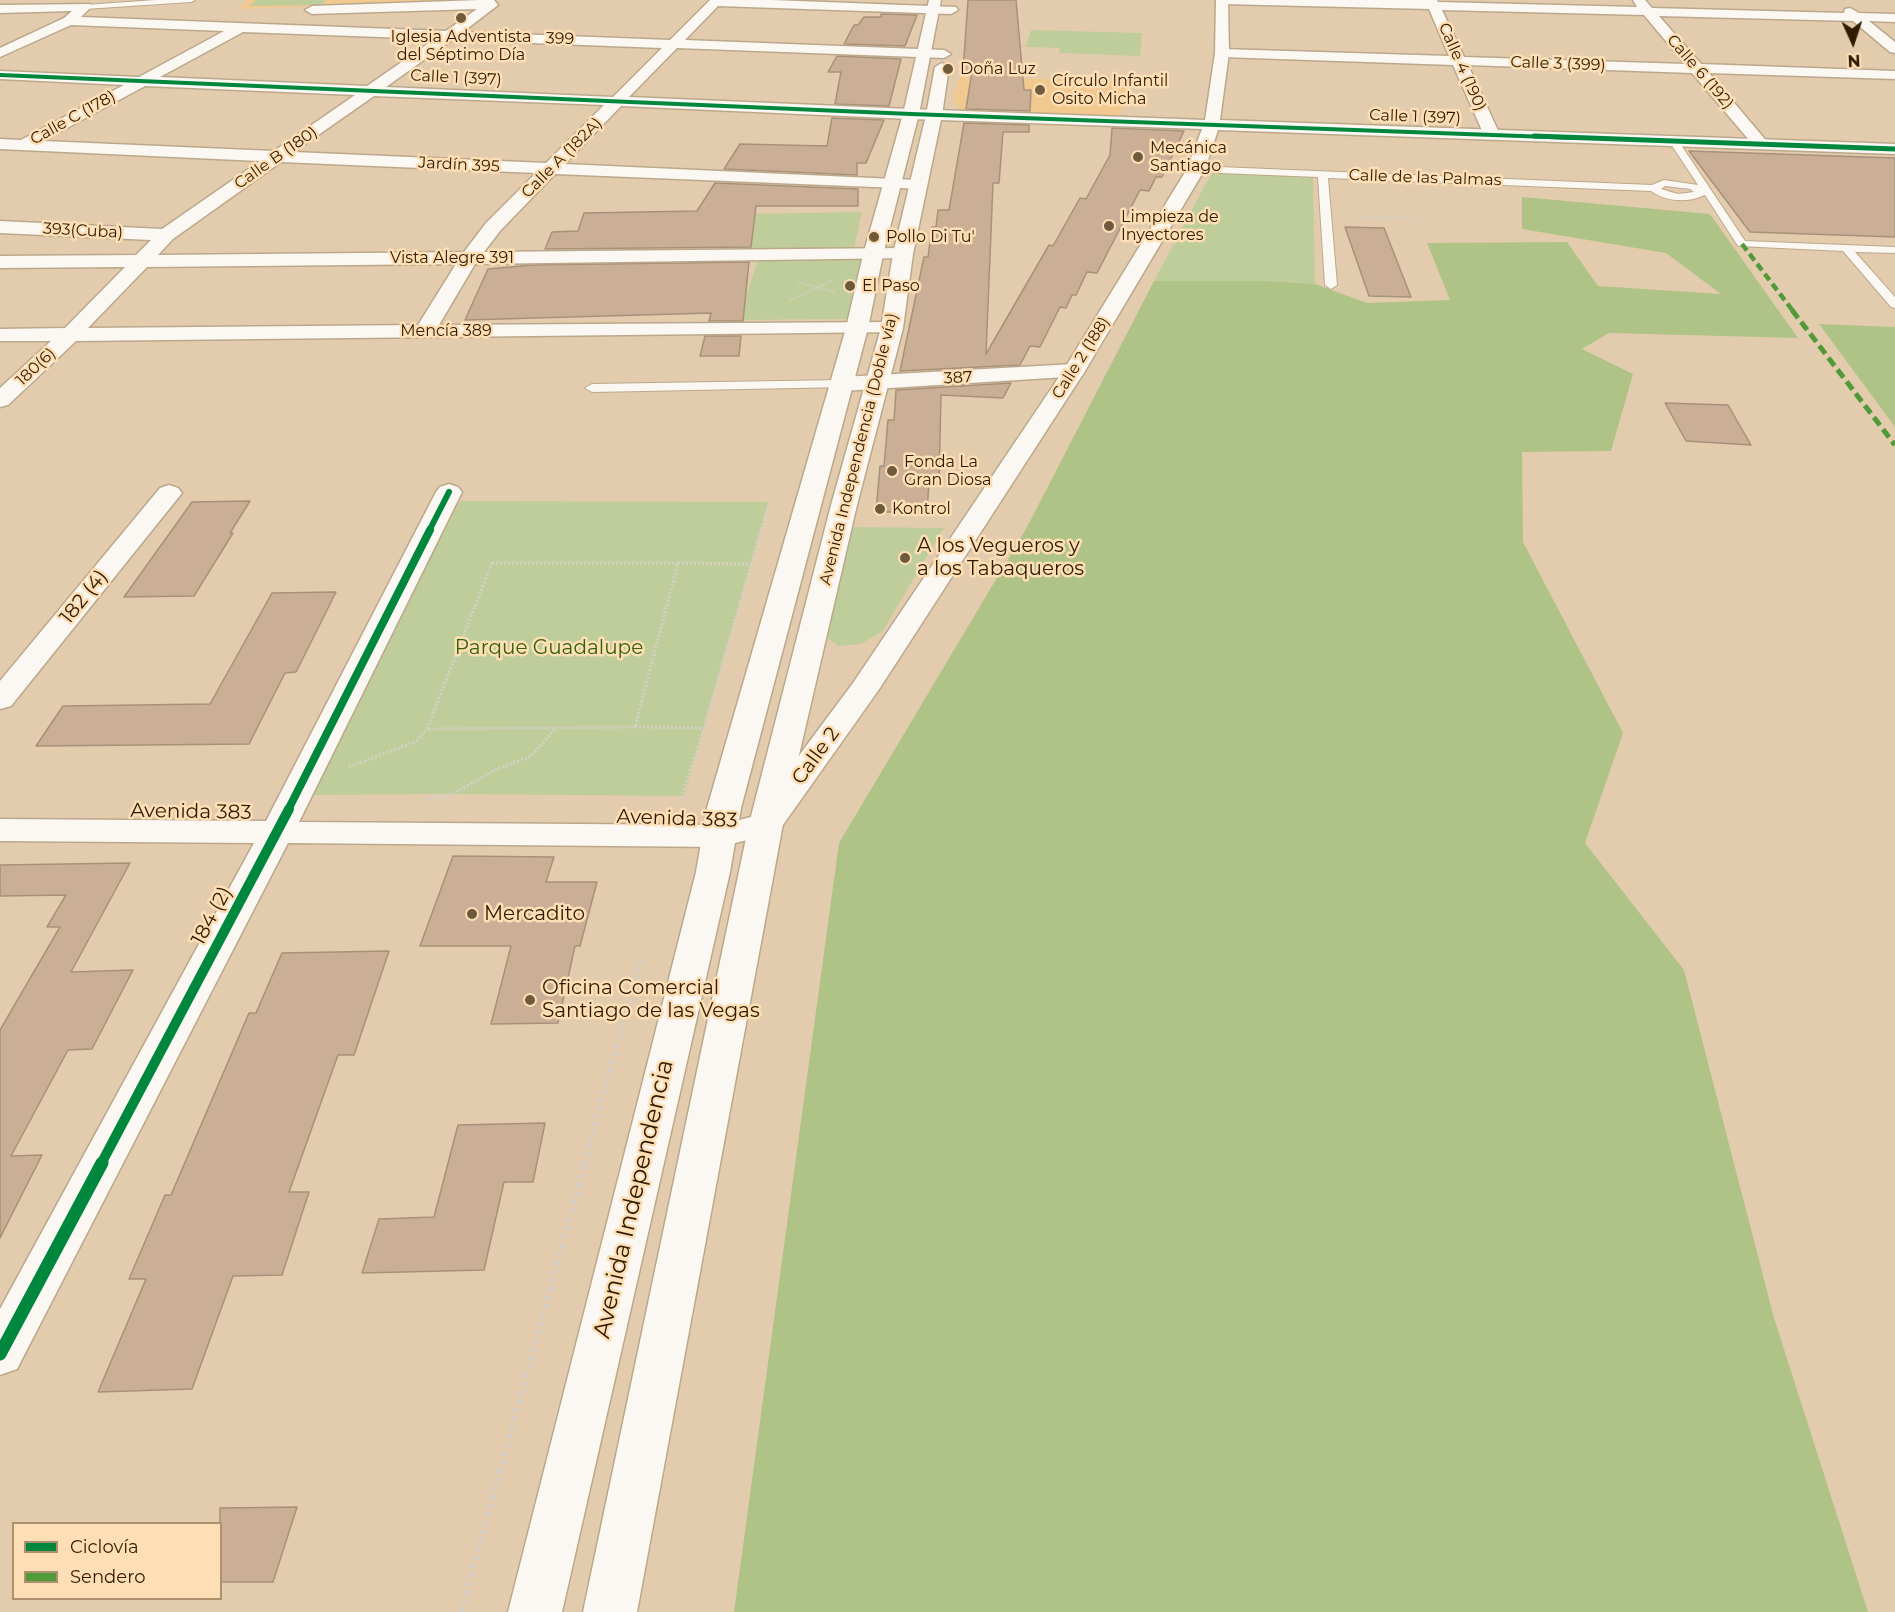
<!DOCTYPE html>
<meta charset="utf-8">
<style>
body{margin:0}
#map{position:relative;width:1895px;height:1612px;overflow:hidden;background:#e3ccad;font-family:Montserrat,sans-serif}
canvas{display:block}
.legend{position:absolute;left:12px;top:1522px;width:210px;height:78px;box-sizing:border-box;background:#fedfb5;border:2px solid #ab916d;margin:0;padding:8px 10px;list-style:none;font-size:18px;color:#2f1c00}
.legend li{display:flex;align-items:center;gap:12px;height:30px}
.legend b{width:30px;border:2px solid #ab916d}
.north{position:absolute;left:1823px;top:12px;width:60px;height:60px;-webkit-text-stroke:4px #fedfb5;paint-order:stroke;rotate:177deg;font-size:16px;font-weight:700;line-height:24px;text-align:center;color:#2f1c00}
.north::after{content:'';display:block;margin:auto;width:21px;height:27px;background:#2f1c00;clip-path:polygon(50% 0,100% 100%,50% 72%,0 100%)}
</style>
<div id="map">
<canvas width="1895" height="1612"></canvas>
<ul class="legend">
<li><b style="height:8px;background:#00873e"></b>Ciclovía</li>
<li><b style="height:8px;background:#509a39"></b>Sendero</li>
</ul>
<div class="north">N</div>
</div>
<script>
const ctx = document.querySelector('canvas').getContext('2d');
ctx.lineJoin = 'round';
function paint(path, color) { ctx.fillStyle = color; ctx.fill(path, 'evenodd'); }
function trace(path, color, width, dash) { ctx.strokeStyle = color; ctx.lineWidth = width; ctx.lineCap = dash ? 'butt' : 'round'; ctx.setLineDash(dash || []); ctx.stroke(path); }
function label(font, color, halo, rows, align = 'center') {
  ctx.font = font + ' Montserrat,sans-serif'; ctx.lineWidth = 5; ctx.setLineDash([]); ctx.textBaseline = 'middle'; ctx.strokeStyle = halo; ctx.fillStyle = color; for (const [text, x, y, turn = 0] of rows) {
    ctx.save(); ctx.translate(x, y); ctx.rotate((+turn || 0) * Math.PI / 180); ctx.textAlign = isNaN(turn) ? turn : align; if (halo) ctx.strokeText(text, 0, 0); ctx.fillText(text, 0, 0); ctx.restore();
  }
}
const built = new Path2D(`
 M 247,0 L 472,0 L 238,9 Z
 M 959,77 L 1127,81 L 1120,118 L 962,113 L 953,98 Z`);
const green = new Path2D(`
 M 256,0 L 325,0 L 321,5 L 249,6 Z
 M 1031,30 L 1142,33 L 1140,56 L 1059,53 L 1060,48 L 1026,47 Z
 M 1212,172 L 1313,177 L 1315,284 L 1265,281 L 1154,281 Z
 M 862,212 L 854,249 L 736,250 L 743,214 Z
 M 758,260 L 861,260 L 850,319 L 738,320 Z
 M 460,501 L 769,502 L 684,796 L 453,794 L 306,795 Z
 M 851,527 L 944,528 L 882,632 L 860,644 L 838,646 L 826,637 Z`);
const forest = new Path2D(`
 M 1522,197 L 1710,214 L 1798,338 L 1609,333 L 1582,349 L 1633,374 L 1611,451 L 1522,452 L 1523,542 L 1623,733 L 1585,843 L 1684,970 L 1774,1318 L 1868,1612 L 734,1612 L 839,843 L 1026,529 L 1154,281 L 1265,281 L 1315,284 L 1367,303 L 1450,300 L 1427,243 L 1567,242 L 1598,286 L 1721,294 L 1666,253 L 1522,229 Z
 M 1819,324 L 1895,327 L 1895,427 Z`);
const building = new Path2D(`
 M 968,0 L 1016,0 L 1024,90 L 1031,90 L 1030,111 L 966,109 L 972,71 L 963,71 Z
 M 881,14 L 917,15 L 905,46 L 844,44 L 854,25 L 858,25 L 864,17 L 881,17 Z
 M 837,56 L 901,59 L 889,106 L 835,104 L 841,72 L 828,72 Z
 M 832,118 L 884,120 L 866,163 L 857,163 L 857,175 L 724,169 L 740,144 L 827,146 Z
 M 964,123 L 1029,125 L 1029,132 L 1003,132 L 999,183 L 993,183 L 986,354 L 1049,245 L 1053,246 L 1080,198 L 1086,199 L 1110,155 L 1112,128 L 1184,131 L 1162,177 L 1156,177 L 1149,191 L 1140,190 L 1097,273 L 1087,272 L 1076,295 L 1072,295 L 1066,308 L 1060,307 L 1040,347 L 1030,346 L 1020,365 L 900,371 L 924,257 L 928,257 L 932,227 L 936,227 L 938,210 L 949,210 Z
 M 1689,151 L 1895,158 L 1895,237 L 1750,232 Z
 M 715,183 L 858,189 L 858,206 L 756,206 L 751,247 L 545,249 L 552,232 L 578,231 L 584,213 L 697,211 Z
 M 1345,227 L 1384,228 L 1411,297 L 1369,296 Z
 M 749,262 L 743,321 L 709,321 L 711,313 L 465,320 L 488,269 L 532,265 Z
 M 705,336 L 741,336 L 739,356 L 700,356 Z
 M 1011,383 L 1003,398 L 941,395 L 939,483 L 929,483 L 927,512 L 876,512 L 880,466 L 884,466 L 888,420 L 894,420 L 896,390 Z
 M 1665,403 L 1728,405 L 1751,445 L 1686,441 Z
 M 250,501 L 230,533 L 233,533 L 194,596 L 124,597 L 192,502 Z
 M 336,592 L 296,672 L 285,673 L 249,744 L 36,746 L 63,706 L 210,704 L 272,593 Z
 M 453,856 L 554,857 L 546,882 L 597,882 L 580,946 L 575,946 L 558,1023 L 491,1024 L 511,946 L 420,946 Z
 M 130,863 L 71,972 L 133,970 L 92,1049 L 68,1050 L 11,1156 L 42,1155 L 0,1238 L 0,1030 L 60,927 L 47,927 L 66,895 L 0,896 L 0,865 Z
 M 389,951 L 354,1055 L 338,1055 L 289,1192 L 309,1192 L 282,1275 L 233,1276 L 192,1389 L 98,1392 L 146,1279 L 129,1279 L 165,1195 L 171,1195 L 249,1013 L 256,1013 L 282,953 Z
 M 545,1123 L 533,1182 L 504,1182 L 484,1270 L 362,1273 L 379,1219 L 434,1217 L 458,1125 Z
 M 297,1507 L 273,1582 L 220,1582 L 220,1508 Z`);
const pathFar3 = new Path2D(`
 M 1380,215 L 1391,218 L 1386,220 L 1376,218 Z
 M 1350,216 L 1376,218
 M 1391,218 L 1425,219
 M 798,282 L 834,292
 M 790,300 L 832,281`);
const pathFar2 = new Path2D(`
 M 492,563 L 678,563 L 635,727 L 427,729 Z
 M 678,563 L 752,564
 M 635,727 L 703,728
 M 349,767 L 417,741 L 427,729
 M 426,800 L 453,794 L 495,770 L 531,756 L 556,728
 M 679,805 L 704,728 L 769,502`);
const pathFar1 = new Path2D(`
 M 584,1164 L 642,955`);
const path = new Path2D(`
 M 461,1612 L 585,1163`);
const lane = new Path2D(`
 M 156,0 L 195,0 L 191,2 L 85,9 L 81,7 L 85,5 Z
 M 1674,138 L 1677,139 L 1745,241 L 1895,247 L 1895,253 L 1855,252 L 1895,297 L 1895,308 L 1891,307 L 1843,251 L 1738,246 L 1705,195 C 1688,203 1666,202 1651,191 L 1328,178 L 1337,285 L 1331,289 L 1325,285 L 1318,177 L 1196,172 L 1191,169 L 1196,166 L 1652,185 L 1664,180 L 1698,185 L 1669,141 ZM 1665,186 L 1690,189 L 1694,192 L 1678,194 L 1661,189 Z
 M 842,380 L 849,384 L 847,387 L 592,392 L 585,388 L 592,384 Z`);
const street = new Path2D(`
 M 480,0 L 494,0 L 498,5 L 463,32 L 670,40 L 710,0 L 772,0 L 956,7 L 958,10 L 951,14 L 718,6 L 685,40 L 944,50 L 951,54 L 944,58 L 677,48 L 629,97 L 911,109 L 919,114 L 911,119 L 621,106 L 565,164 L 917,180 L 923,181 L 926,185 L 923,189 L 555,174 L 500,231 L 484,252 L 903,248 L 910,250 L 913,254 L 910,258 L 475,264 L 439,325 L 892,322 L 899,324 L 903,328 L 899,332 L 76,341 L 8,405 L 0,407 L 0,388 L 51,341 L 0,341 L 0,329 L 65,328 L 125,267 L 0,268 L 0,256 L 136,255 L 151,240 L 0,233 L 0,221 L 162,229 L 260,161 L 0,149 L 0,139 L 21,140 L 124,85 L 0,79 L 0,71 L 139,77 L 224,31 L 71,25 L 0,57 L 0,48 L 64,18 L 72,11 L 0,13 L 0,5 L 90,4 L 91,7 L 81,17 L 446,31 L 477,9 L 312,14 L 305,10 L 312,6 ZM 243,32 L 435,39 L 367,86 L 160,77 ZM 452,40 L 662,48 L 613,97 L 386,87 ZM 145,86 L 355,95 L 274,151 L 43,141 ZM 374,96 L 604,105 L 546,163 L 294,152 ZM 281,162 L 536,173 L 486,223 L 464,252 L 158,255 L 173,239 ZM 456,264 L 418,325 L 88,328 L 147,267 Z
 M 1216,0 L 1437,0 L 1438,2 L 1637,7 L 1633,0 L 1645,0 L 1652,8 L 1844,13 L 1845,9 L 1850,8 L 1859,13 L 1895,14 L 1895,22 L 1869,21 L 1895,42 L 1895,53 L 1890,52 L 1853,21 L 1659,16 L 1701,64 L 1895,71 L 1895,79 L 1709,73 L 1769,144 L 1761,149 L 1755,147 L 1692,73 L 1468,65 L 1500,135 L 1492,140 L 1484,135 L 1453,65 L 1222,57 L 1215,53 L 1222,49 L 1449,56 L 1429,9 L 1222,4 ZM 1442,10 L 1644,15 L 1685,64 L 1464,57 Z
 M 1074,364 L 1082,366 L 1085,371 L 1082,376 L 842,391 L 834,389 L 831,384 L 834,379 L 842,377 Z
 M 449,484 L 458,487 L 462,492 L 299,822 L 720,825 L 766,813 L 778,816 L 783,824 L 778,832 L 720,847 L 288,843 L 17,1369 L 0,1375 L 0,1309 L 254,843 L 0,841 L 0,819 L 266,821 L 436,492 L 440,487 Z
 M 169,485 L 178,488 L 182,493 L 178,498 L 11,706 L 0,709 L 0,681 L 160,488 Z`);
const secondary = new Path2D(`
 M 1216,0 L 1228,0 L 1229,53 L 1220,120 L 1895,144 L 1895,154 L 1218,130 L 1205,169 L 1085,371 L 880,688 L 778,832 L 766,835 L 754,832 L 749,824 L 754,816 L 853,683 L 1063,371 L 1187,169 L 1202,129 L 911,119 L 903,114 L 911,109 L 1205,120 L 1215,53 Z`);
const primary = new Path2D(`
 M 929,0 L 941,0 L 919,114 L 883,255 L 868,328 L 741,808 L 730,872 L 562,1612 L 508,1612 L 696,872 L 707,808 L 846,328 L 863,255 L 903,114 Z
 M 942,63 L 949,67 L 942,115 L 913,254 L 903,328 L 857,505 L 783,824 L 637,1612 L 583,1612 L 749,824 L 831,505 L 881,328 L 893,254 L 926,115 L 935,67 Z`);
const quietFar1 = new Path2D(`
 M 1742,244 L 1793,311`);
const quiet = new Path2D(`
 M 1792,310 L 1895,445`);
const cyclewayFar5 = new Path2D(`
 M 0,75 L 911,114 L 1576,138`);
const cyclewayFar4 = new Path2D(`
 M 1534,136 L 1895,149`);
const cyclewayFar3 = new Path2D(`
 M 429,531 L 449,492`);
const cyclewayFar2 = new Path2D(`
 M 288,810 L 430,530`);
const cyclewayFar1 = new Path2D(`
 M 101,1164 L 289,809`);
const cycleway = new Path2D(`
 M 0,1354 L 102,1163`);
const markers = [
 [461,18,6,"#6e5a3d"],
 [948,69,6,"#6e5a3d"],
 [1040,90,6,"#6e5a3d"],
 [1138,157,6,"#6e5a3d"],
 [1109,226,6,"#6e5a3d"],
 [874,237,6,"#6e5a3d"],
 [850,286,6,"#6e5a3d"],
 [892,471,6,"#6e5a3d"],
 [880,509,6,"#6e5a3d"],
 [905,558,6,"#6e5a3d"],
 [472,914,6,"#6e5a3d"],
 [530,1000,6,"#6e5a3d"]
];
const farPoinames = [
 ["Iglesia Adventista",461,37,"center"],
 ["del Séptimo Día",461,55,"center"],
 ["Doña Luz",960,69],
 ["Círculo Infantil",1052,81],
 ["Osito Micha",1052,99],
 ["Mecánica",1150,148],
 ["Santiago",1150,166],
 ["Limpieza de",1121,217],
 ["Inyectores",1121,235],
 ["Pollo Di Tu'",886,237],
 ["El Paso",862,286],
 ["Fonda La",904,462],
 ["Gran Diosa",904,480],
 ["Kontrol",892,509]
];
const farStreetnames = [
 ["399",560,39,2],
 ["Calle 3 (399)",1558,64,2],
 ["Calle 4 (190)",1462,67,66],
 ["Calle 6 (192)",1700,72,49],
 ["Calle 1 (397)",456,78,3],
 ["Calle 1 (397)",1415,117,2],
 ["Calle C (178)",73,118,-29],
 ["Calle B (180)",276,158,-35],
 ["Calle A (182A)",562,158,-45],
 ["Jardín 395",459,165,3],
 ["Calle de las Palmas",1425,178,2],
 ["393(Cuba)",83,231,3],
 ["Vista Alegre 391",452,258],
 ["Mencía 389",446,331],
 ["Calle 2 (188)",1081,358,-58],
 ["180(6)",36,367,-43],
 ["387",958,378,-3],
 ["Avenida Independencia (Doble vía)",859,449,-76]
];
const poiNames = [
 ["A los Vegueros y",917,546],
 ["a los Tabaqueros",917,569],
 ["Mercadito",484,914],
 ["Oficina Comercial",542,988],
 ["Santiago de las Vegas",542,1011]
];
const streetNames = [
 ["182 (4)",84,597,-51],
 ["Calle 2",816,756,-54],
 ["Avenida 383",191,812,1],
 ["Avenida 383",677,819,2],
 ["184 (2)",212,916,-62]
];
const parkNames = [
 ["Parque Guadalupe",549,648]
];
const nearStreetnames = [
 ["Avenida Independencia",634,1199,-77]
];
paint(built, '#f1c88e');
paint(green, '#bfcd9a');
paint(forest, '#b0c387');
paint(building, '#caaf96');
trace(building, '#a8917a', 1.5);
trace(lane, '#bba88b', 2);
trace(street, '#bba88b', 3);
trace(secondary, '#bba88b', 3);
trace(primary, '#bba88b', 3);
trace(pathFar3, '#d6cfc5', 2, [1.5, 1.5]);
trace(pathFar2, '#d6cfc5', 3, [2, 2]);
trace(pathFar1, '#d6cfc5', 4.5, [4, 4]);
trace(path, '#d6cfc5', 5, [4.5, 4.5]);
paint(lane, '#fbf7f3');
paint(street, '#fbf7f3');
paint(secondary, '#fbf7f3');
paint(primary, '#fbf7f3');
trace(quietFar1, '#509a39', 4.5, [8, 4.5]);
trace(quiet, '#509a39', 5, [10, 5]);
trace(cyclewayFar5, '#00873e', 4);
trace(cyclewayFar4, '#00873e', 5);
trace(cyclewayFar3, '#00873e', 6);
trace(cyclewayFar2, '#00873e', 8);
trace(cyclewayFar1, '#00873e', 10);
trace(cycleway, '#00873e', 13);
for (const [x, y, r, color] of markers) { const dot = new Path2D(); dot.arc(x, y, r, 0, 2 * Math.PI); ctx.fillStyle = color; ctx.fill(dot); trace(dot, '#fedfb5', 2); }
label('16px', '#2f1c00', '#fedfb5', farPoinames, 'left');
label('16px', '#2f1c00', '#fedfb5', farStreetnames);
label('20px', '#2f1c00', '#fedfb5', poiNames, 'left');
label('20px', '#2f1c00', '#fedfb5', streetNames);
label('20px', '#316209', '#fedfb5', parkNames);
label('24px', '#2f1c00', '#fedfb5', nearStreetnames);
</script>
